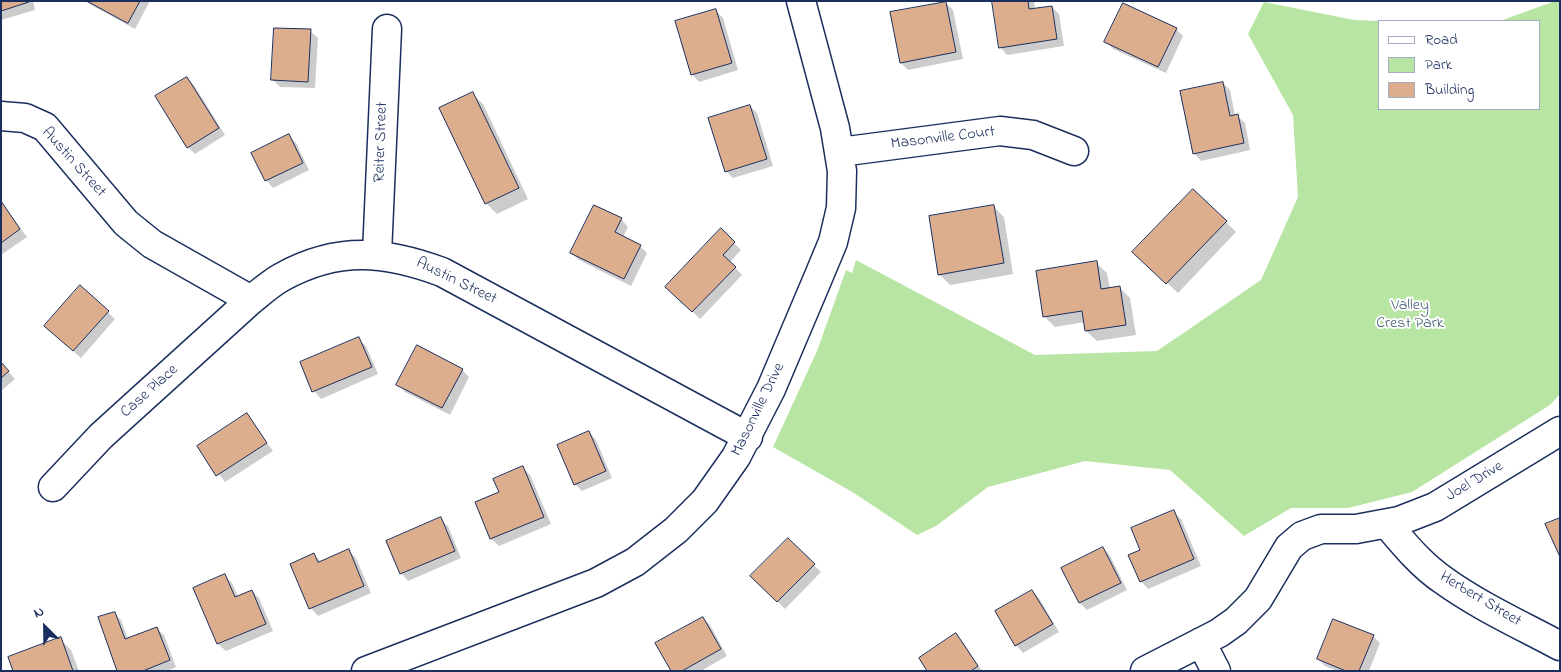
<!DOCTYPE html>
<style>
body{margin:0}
#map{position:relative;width:1561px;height:672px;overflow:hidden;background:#fff;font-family:"Indie Flower",sans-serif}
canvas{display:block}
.frame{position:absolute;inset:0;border:2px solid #1b2f5e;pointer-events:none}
.legend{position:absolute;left:1378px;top:20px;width:162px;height:90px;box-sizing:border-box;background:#fff;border:1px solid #a4acbf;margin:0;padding:6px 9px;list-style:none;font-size:15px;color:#1b2f5e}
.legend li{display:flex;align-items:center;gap:10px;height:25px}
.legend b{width:25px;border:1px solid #a4acbf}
.north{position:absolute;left:20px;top:602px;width:50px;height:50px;-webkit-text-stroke:4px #fff;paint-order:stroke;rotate:337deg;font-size:14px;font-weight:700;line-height:20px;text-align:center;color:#1b2f5e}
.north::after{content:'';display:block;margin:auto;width:18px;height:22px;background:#1b2f5e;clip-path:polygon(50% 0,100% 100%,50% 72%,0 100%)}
</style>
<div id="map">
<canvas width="1561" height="672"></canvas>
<div class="frame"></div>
<ul class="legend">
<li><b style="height:6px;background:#fff"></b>Road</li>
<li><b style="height:14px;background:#b8e5a3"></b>Park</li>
<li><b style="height:14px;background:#dcae8d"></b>Building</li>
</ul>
<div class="north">N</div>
</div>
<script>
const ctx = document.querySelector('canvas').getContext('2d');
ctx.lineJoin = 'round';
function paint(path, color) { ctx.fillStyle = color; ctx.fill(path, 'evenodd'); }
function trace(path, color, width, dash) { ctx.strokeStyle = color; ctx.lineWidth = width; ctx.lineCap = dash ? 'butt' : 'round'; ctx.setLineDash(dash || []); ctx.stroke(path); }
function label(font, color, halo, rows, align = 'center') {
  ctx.font = font + ' "Indie Flower",sans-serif'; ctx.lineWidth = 4; ctx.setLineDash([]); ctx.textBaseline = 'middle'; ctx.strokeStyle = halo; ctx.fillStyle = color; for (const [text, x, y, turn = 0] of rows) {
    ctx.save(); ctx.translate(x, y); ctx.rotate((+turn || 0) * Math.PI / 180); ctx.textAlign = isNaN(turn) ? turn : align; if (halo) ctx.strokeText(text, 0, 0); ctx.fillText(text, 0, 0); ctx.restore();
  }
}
const green = new Path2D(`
 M 1555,1 L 1560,1 L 1560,394 L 1550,405 L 1412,492 L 1348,508 L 1291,508 L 1244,536 L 1170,470 L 1085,461 L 988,487 L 936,526 L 917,535 L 854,493 L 773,447 L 817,351 L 846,270 L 852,273 L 856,260 L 1035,355 L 1157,351 L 1261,280 L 1298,197 L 1293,115 L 1248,34 L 1264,2 L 1354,20 L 1380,21 L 1380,109 L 1540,109 L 1540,21 L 1500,21 Z`);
const shadow = new Path2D(`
 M 1,1 L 33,1 L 35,10 L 1,20 Z
 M 84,1 L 150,1 L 135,29 Z
 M 993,1 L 1034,1 L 1035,10 L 1052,7 L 1059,14 L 1064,46 L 1007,55 L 1000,47 Z
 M 946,3 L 953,10 L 963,59 L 908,70 L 901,63 Z
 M 716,11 L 723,18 L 738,70 L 699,82 L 692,74 Z
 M 1176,29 L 1183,36 L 1166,73 L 1113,49 L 1106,41 Z
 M 310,31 L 318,38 L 315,88 L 280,87 L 272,79 Z
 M 187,78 L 194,85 L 225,135 L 195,154 L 188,147 Z
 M 1223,83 L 1230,90 L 1235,116 L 1237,116 L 1245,123 L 1250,150 L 1201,161 L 1194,153 Z
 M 472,94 L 483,104 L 528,199 L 497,214 L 486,203 Z
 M 750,106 L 757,113 L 773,166 L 733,178 L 726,171 Z
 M 289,136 L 296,143 L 309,170 L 273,188 L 266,180 Z
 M 1,202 L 27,237 L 1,255 Z
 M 993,206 L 1004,217 L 1013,274 L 950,285 L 939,274 Z
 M 621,219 L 628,227 L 623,237 L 640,246 L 647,253 L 631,286 L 579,260 L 571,253 Z
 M 1226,222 L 1236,232 L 1178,293 L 1144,262 Z
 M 721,230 L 741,250 L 730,262 L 742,275 L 700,319 L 674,294 Z
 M 1096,263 L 1107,273 L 1110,289 L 1120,288 L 1130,298 L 1136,335 L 1097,341 L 1086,331 L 1085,322 L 1055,327 L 1045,317 Z
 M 80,287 L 115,319 L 81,358 L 53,333 Z
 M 359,339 L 366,346 L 378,374 L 321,399 L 314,391 L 301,363 Z
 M 1,363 L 15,379 L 1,391 Z
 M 462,370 L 469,377 L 450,415 L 405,392 L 398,384 Z
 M 247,415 L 273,451 L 225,482 L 199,446 Z
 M 589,432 L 596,440 L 612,478 L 582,491 L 575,484 Z
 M 523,468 L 530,475 L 551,524 L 499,546 L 491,539 L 476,503 L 500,493 Z
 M 1173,512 L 1181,519 L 1201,566 L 1148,589 L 1141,581 L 1142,550 Z
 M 440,519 L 448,526 L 461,558 L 408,581 L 401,573 Z
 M 788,540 L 821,572 L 785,609 L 752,576 Z
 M 1103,548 L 1110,556 L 1127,590 L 1087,610 L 1080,603 L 1063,568 Z
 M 349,551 L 356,558 L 371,593 L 318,616 L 311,608 L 314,555 L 321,562 Z
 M 225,576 L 232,583 L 238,597 L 252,591 L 259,598 L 273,631 L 226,651 L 218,644 L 195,589 Z
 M 1032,591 L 1039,598 L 1059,632 L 1023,653 L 1016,645 Z
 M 114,613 L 121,620 L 128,639 L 156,628 L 164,635 L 176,667 L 167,671 L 118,671 Z
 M 703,618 L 710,625 L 727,656 L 701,671 L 672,671 Z
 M 955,635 L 963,642 L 982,671 L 929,671 Z
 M 1373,636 L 1380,643 L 1369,671 L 1337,671 L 1325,666 L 1318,659 Z
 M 60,639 L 71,650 L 79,671 L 14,671 Z`);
const building = new Path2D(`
 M 1,1 L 29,1 L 29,2 L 1,11 Z
 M 87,1 L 140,1 L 128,23 Z
 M 992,1 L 1028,1 L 1029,9 L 1052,6 L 1057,39 L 999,48 Z
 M 946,2 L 956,52 L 900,63 L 890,12 Z
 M 1123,3 L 1177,28 L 1158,67 L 1104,42 Z
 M 716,9 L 732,63 L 691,75 L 675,21 Z
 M 274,28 L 311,29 L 308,82 L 271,80 Z
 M 187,77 L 219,128 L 187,148 L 155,96 Z
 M 1223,82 L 1230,116 L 1238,114 L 1244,143 L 1193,154 L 1180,91 Z
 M 473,92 L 519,188 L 485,204 L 439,108 Z
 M 750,105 L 767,159 L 725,172 L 708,118 Z
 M 289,134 L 303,163 L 265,181 L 251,153 Z
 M 1193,189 L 1227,221 L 1166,284 L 1132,252 Z
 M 1,201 L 20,229 L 1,243 Z
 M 594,205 L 622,218 L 615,232 L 641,245 L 624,279 L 570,253 Z
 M 994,205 L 1004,263 L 938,275 L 929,216 Z
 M 721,228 L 735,242 L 723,255 L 736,267 L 692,312 L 665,287 Z
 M 1097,261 L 1101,289 L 1120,286 L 1126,325 L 1085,331 L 1082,311 L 1043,317 L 1036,271 Z
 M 80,285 L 109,311 L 73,351 L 44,326 Z
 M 359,337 L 372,367 L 312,392 L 300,362 Z
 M 417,345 L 463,369 L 442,408 L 396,385 Z
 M 1,362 L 9,371 L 1,378 Z
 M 247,413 L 267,443 L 216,476 L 197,446 Z
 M 589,431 L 606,471 L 574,485 L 557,445 Z
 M 523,466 L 544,517 L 490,539 L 475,502 L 499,492 L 493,479 Z
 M 1174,510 L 1194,559 L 1140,582 L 1128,555 L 1140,550 L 1131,528 Z
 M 441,517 L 455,551 L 400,574 L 386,541 Z
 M 1560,518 L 1560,557 L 1545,524 Z
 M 788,538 L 815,564 L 777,602 L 750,576 Z
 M 1103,547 L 1121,583 L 1079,603 L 1061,568 Z
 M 349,549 L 364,586 L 309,609 L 290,564 L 314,553 L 318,562 Z
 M 225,574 L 235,597 L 252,590 L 266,624 L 217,644 L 193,588 Z
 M 1032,590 L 1053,624 L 1015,646 L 995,611 Z
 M 115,612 L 125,639 L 157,627 L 170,660 L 143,671 L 117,671 L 98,617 Z
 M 703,617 L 721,649 L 682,671 L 671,671 L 655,643 Z
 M 1333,619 L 1374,635 L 1359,671 L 1346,671 L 1317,659 Z
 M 956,633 L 978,666 L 971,671 L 927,671 L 919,658 Z
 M 61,637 L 73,671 L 13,671 L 8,657 Z`);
const minor = new Path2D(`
 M 1,116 L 25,118 L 45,127 L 126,223 L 152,244 L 251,300 C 261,292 271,283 282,277 C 338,246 385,251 442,272 L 748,437
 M 840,152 L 1000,131 L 1033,135 L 1074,151
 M 377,254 L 387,29
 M 53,487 L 101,436 L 251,300
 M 1387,524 C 1404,544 1421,565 1443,580 C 1479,606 1521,625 1560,646
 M 1201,642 L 1216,671
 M 366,671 L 596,583 L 635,562 L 676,530 L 705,501 L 736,457 L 771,389 L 818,278 L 833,242 L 841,208 L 842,171 L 835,128 L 801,1
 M 1145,671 L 1219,633 L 1236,621 L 1258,599 L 1289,547 L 1302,536 L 1321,529 L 1356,529 L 1399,521 L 1435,507 L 1560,431`);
const streetNames = [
 ["Masonville Court",943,139,-7],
 ["Reiter Street",382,142,-88],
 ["Austin Street",73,163,48],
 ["Austin Street",456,282,26],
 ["Case Place",150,392,-42],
 ["Masonville Drive",759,410,-64],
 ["Joel Drive",1475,482,-31],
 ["Herbert Street",1480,600,31]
];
const parkNames = [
 ["Valley",1410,306],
 ["Crest Park",1410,324]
];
paint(green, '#b8e5a3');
paint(shadow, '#0003');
paint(building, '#dcae8d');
trace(building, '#1b2f5e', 1);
trace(minor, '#1b2f5e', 31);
trace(minor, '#fff', 28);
label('16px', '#1b2f5e', '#fff', streetNames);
label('16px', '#425c6f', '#fff', parkNames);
</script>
